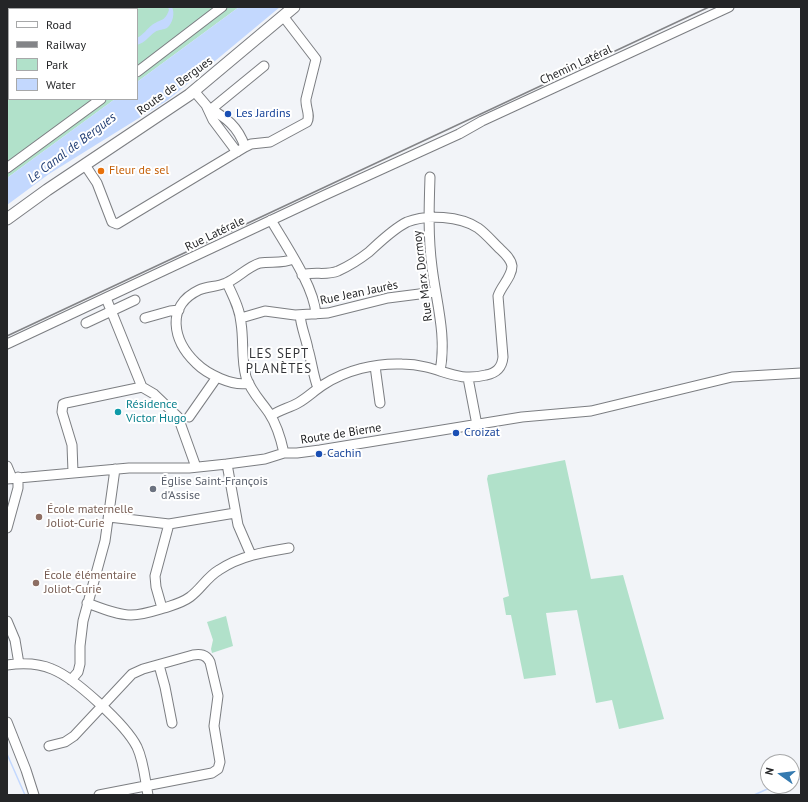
<!DOCTYPE html>
<meta charset="utf-8">
<style>
body{margin:0}
#map{position:relative;width:808px;height:802px;overflow:hidden;background:#f2f4f8;font-family:"PT Sans",sans-serif}
canvas{display:block}
.frame{position:absolute;inset:0;border:8px solid #242527;pointer-events:none}
.legend{position:absolute;left:8px;top:8px;width:130px;height:92px;box-sizing:border-box;background:#fff;border:1px solid #a7a8a9;margin:0;padding:5px 7px;list-style:none;font-size:12px;color:#242527}
.legend li{display:flex;align-items:center;gap:8px;height:20px}
.legend b{width:20px;border:1px solid #a7a8a9}
.north{position:absolute;left:760px;top:754px;width:40px;height:40px;box-sizing:border-box;background:#fff;border:1px solid #a7a8a9;border-radius:50%;rotate:284deg;font-size:11px;font-weight:700;line-height:16px;text-align:center;color:#242527}
.north::after{content:'';display:block;margin:auto;width:14px;height:18px;background:#357ab0;clip-path:polygon(50% 0,100% 100%,50% 72%,0 100%)}
</style>
<div id="map">
<canvas width="808" height="802"></canvas>
<div class="frame"></div>
<ul class="legend">
<li><b style="height:5px;background:#fff"></b>Road</li>
<li><b style="height:5px;background:#838487"></b>Railway</li>
<li><b style="height:11px;background:#b1e1ca"></b>Park</li>
<li><b style="height:11px;background:#c3d8fe"></b>Water</li>
</ul>
<div class="north">N</div>
</div>
<script>
const ctx = document.querySelector('canvas').getContext('2d');
ctx.lineJoin = 'round';
function paint(path, color) { ctx.fillStyle = color; ctx.fill(path, 'evenodd'); }
function trace(path, color, width, dash) { ctx.strokeStyle = color; ctx.lineWidth = width; ctx.lineCap = dash ? 'butt' : 'round'; ctx.setLineDash(dash || []); ctx.stroke(path); }
function label(font, color, halo, rows, align = 'center') {
  ctx.font = font + ' "PT Sans",sans-serif'; ctx.lineWidth = 4; ctx.setLineDash([]); ctx.textBaseline = 'middle'; ctx.strokeStyle = halo; ctx.fillStyle = color; for (const [text, x, y, turn = 0] of rows) {
    ctx.save(); ctx.translate(x, y); ctx.rotate((+turn || 0) * Math.PI / 180); ctx.textAlign = isNaN(turn) ? turn : align; if (halo) ctx.strokeText(text, 0, 0); ctx.fillText(text, 0, 0); ctx.restore();
  }
}
const green = new Path2D(`
 M 7,7 L 239,7 L 137,82 L 137,9 L 9,9 L 9,99 L 115,99 L 7,178 Z
 M 565,460 L 591,579 L 623,575 L 664,719 L 619,729 L 612,700 L 596,703 L 577,610 L 546,613 L 556,675 L 524,679 L 511,615 L 506,615 L 503,598 L 509,596 L 487,479 L 488,475 Z
 M 226,616 L 233,646 L 212,653 L 211,649 L 213,640 L 207,622 Z`);
const water = new Path2D(`
 M 168,7 L 172,7 C 175,13 173,23 167,28 C 164,30 159,29 155,32 C 148,37 146,42 137,45 L 137,38 C 143,35 147,29 152,25 C 160,19 165,22 169,10 Z
 M 239,7 L 280,7 L 168,100 L 49,174 L 7,205 L 7,178 L 115,99 L 137,99 L 137,82 Z`);
const stream = new Path2D(`
 M 7,754 L 25,795
 M 792,780 L 801,779
 M 754,795 L 774,786`);
const minor = new Path2D(`
 M 137,72 L 222,7
 M 194,91 L 206,105 L 213,120 L 237,152
 M 208,107 C 226,118 238,126 245,147
 M 209,111 L 264,66
 M 85,165 L 97,183 L 112,222 L 117,224 L 245,147 L 251,144 L 270,142 L 307,122 C 311,115 305,107 306,99 L 316,59 L 283,16
 M 7,168 L 101,99
 M 430,177 C 429,207 428,237 432,267 C 436,301 447,336 440,371
 M 271,220 C 286,246 314,286 316,314
 M 227,283 C 233,296 240,309 241,323 C 244,341 241,359 246,377 C 251,392 261,401 269,413 C 277,425 281,439 284,453
 M 106,298 L 142,387
 M 300,315 C 301,327 306,338 308,349 C 312,362 313,376 318,388
 M 145,318 L 170,311 L 179,310
 M 241,318 L 265,311 L 295,315 L 328,313 L 388,298 L 435,292
 M 86,323 L 135,300
 M 7,344 L 325,195 L 459,134 L 482,121 L 729,7
 M 375,366 L 380,403
 M 468,378 L 477,425
 M 249,383 C 233,387 207,374 196,363 C 173,341 165,306 199,290 C 208,286 217,287 226,283 C 238,278 247,267 260,263 C 271,261 282,264 293,259
 M 271,416 C 279,410 289,408 298,403 C 307,398 315,390 323,385 C 346,370 375,363 402,364 C 410,364 418,365 426,367 C 450,373 461,381 486,375 C 496,373 502,368 503,357 L 498,296 C 501,286 512,277 512,266 C 511,258 503,252 498,247 C 492,241 485,233 478,228 C 460,216 427,214 407,222 C 393,229 381,241 369,252 C 360,259 349,266 338,271 C 326,276 314,271 302,275
 M 189,417 L 217,377
 M 227,464 L 238,525 L 251,555
 M 7,466 L 12,478
 M 73,472 L 72,445 L 62,412 L 63,404 L 66,403 L 142,387 L 154,394 L 178,417 L 196,467
 M 7,479 L 129,468 L 189,468 L 227,464 L 265,459 L 284,453 L 297,453 L 320,450 L 522,417 L 591,411 L 732,377 L 801,373
 M 109,517 L 169,524 L 235,513
 M 7,528 L 18,488 L 18,477
 M 87,603 C 101,608 117,615 131,615 C 143,615 154,611 164,608 C 173,605 182,603 190,597 C 201,589 207,577 219,570 C 240,556 264,552 289,548
 M 162,608 L 156,587 L 155,576 L 169,524
 M 7,621 L 15,640 L 19,664
 M 7,665 C 22,663 38,663 52,669 C 75,678 126,725 137,747 C 144,762 145,780 148,795
 M 159,665 L 165,687 L 172,723
 M 71,680 L 78,672 L 80,664 L 80,646 L 83,621 L 105,541 L 115,469
 M 7,722 L 26,770 L 34,795
 M 49,746 L 65,742 L 74,736 L 132,674 L 143,669 L 193,655 C 200,654 206,654 210,662 L 218,696 L 214,726 L 220,762 L 218,769 L 212,773 L 99,795`);
const major = new Path2D(`
 M 7,219 L 47,190 L 189,95 L 294,7`);
const rail = new Path2D(`
 M 7,336 L 709,7`);
const markers = [
 [228,114,4,"#1a4fb4"],
 [101,171,4,"#e8710a"],
 [118,412,4,"#0f9aa8"],
 [456,433,4,"#1a4fb4"],
 [319,454,4,"#1a4fb4"],
 [153,489,4,"#6b7280"],
 [39,517,4,"#8d6e63"],
 [36,583,4,"#8d6e63"]
];
const streetNames = [
 ["Chemin Latéral",576,65,-25],
 ["Route de Bergues",175,86,-36],
 ["Rue Latérale",215,234,-26],
 ["Rue Marx Dormoy",423,276,-97],
 ["Rue Jean Jaurès",359,293,-12],
 ["Route de Bierne",341,434,-9]
];
const transitNames = [
 ["Les Jardins",236,114],
 ["Croizat",464,433],
 ["Cachin",327,454]
];
const foodNames = [
 ["Fleur de sel",109,171]
];
const cultureNames = [
 ["Résidence",126,405],
 ["Victor Hugo",126,419]
];
const worshipNames = [
 ["Église Saint-François",161,482],
 ["d'Assise",161,496]
];
const educationNames = [
 ["École maternelle",47,510],
 ["Joliot-Curie",47,524],
 ["École élémentaire",44,576],
 ["Joliot-Curie",44,590]
];
const waterNames = [
 ["Le Canal de Bergues",72,148,-37]
];
const neighbourhoodNames = [
 ["LES SEPT",279,354],
 ["PLANÈTES",279,369]
];
paint(green, '#b1e1ca');
paint(water, '#c3d8fe');
trace(stream, '#c3d8fe', 1.5);
trace(minor, '#7c7e82', 11);
trace(major, '#7c7e82', 13);
trace(minor, '#fff', 9);
trace(major, '#fff', 11);
trace(rail, '#838487', 1.5);
for (const [x, y, r, color] of markers) { const dot = new Path2D(); dot.arc(x, y, r, 0, 2 * Math.PI); ctx.fillStyle = color; ctx.fill(dot); trace(dot, '#fff', 1.5); }
label('12px', '#242527', '#fff', streetNames);
label('12px', '#164399', '#fff', transitNames, 'left');
label('12px', '#c56008', '#fff', foodNames, 'left');
label('12px', '#0d838f', '#fff', cultureNames, 'left');
label('12px', '#5b616d', '#fff', worshipNames, 'left');
label('12px', '#785e54', '#fff', educationNames, 'left');
label('italic 13px', '#1f3c73', '#fff', waterNames);
ctx.letterSpacing = '1px';
label('13px', '#323337', '#fff', neighbourhoodNames);
ctx.letterSpacing = '0px';
</script>
